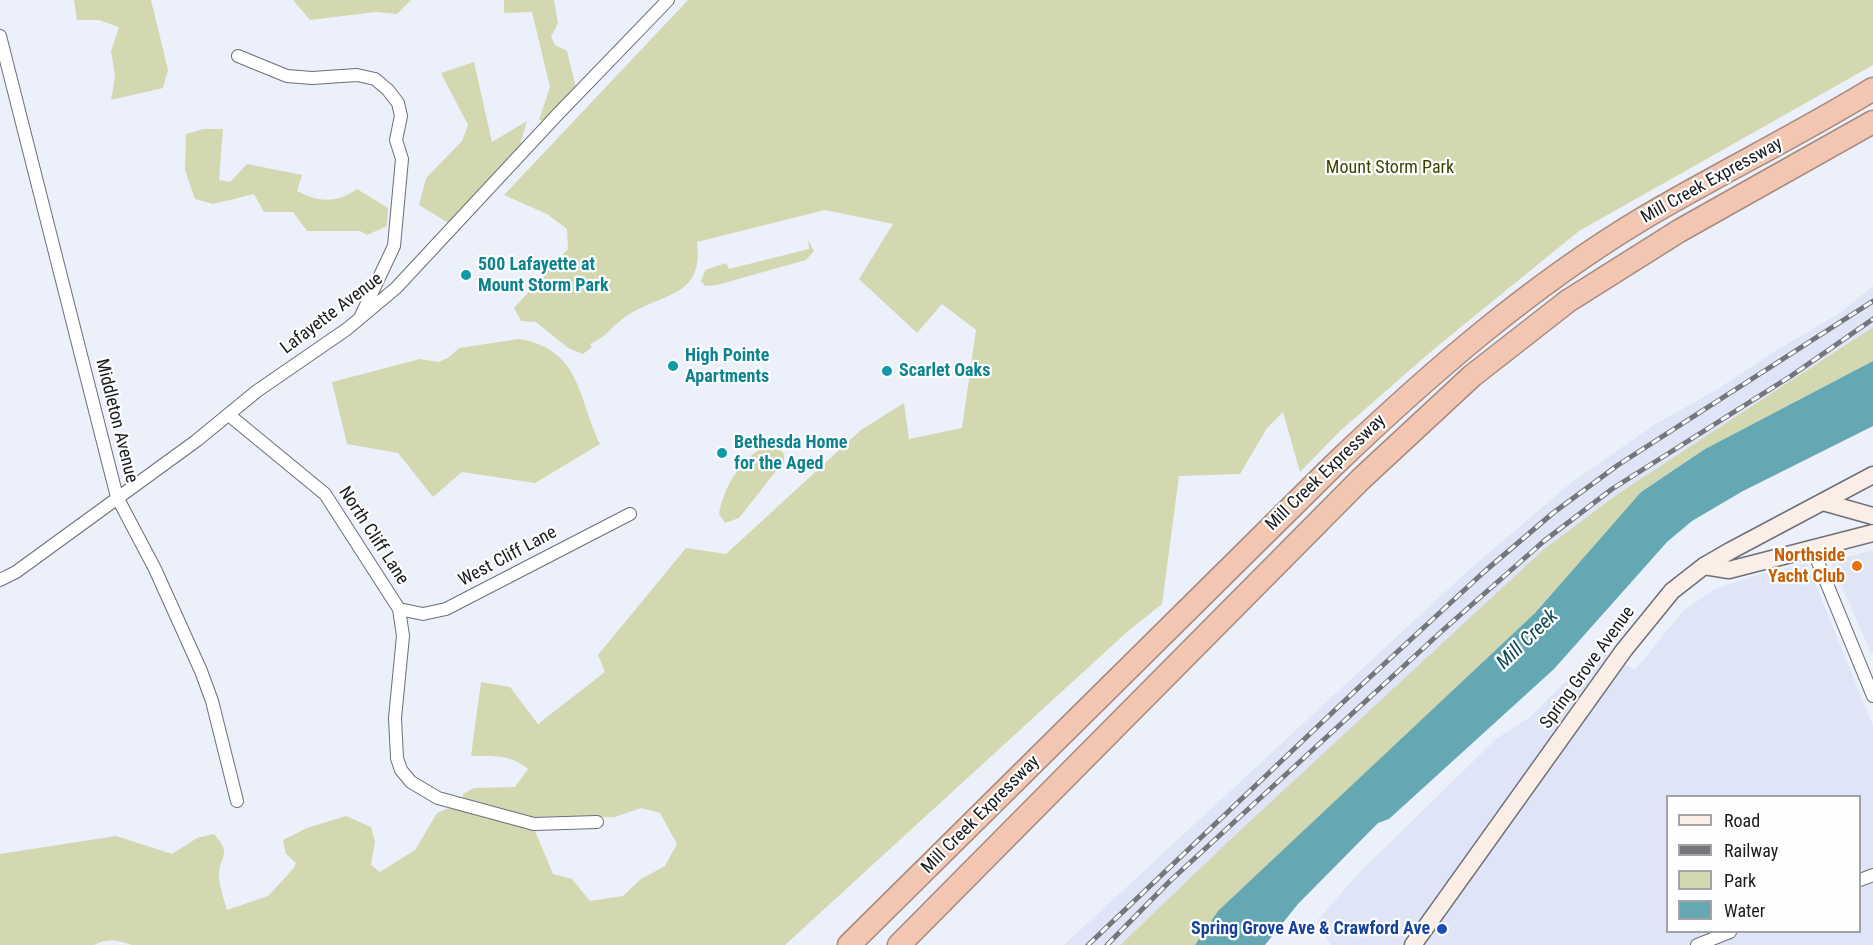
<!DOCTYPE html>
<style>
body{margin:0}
#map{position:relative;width:1873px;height:945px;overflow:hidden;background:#ecf0fa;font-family:"Roboto Condensed",sans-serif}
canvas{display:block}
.legend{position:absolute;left:1666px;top:795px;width:195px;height:138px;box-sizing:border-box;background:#fefefe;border:2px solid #a2a3a4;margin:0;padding:8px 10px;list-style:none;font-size:18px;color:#191a1e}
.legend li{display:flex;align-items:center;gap:12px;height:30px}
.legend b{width:30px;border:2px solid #a2a3a4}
</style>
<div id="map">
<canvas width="1873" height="945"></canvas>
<ul class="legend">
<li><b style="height:8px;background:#fbeee7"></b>Road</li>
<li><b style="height:8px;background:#74767c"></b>Railway</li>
<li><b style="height:16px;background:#d3d8b1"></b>Park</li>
<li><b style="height:16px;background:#64a8b4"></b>Water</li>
</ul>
</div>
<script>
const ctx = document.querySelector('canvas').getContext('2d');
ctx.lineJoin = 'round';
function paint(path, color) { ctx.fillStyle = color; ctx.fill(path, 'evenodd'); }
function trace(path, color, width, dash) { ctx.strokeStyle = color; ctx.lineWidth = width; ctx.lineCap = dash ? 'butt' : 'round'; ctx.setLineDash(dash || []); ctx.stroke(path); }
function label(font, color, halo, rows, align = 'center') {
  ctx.font = font + ' "Roboto Condensed",sans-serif'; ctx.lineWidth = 4.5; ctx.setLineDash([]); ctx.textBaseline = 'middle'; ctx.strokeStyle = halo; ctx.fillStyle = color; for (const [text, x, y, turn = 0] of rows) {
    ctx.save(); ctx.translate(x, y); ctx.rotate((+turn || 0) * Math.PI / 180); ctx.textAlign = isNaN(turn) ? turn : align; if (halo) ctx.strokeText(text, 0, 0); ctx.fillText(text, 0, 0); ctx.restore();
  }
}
const built = new Path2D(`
 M 1873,286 L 1873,327 L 1619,493 L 1544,549 L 1119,945 L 1064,945 L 1472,567 L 1572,482 L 1654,425 L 1716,390 L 1772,353 L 1840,313 Z
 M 1873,550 L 1873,653 L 1871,653 L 1831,562 Z
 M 1807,563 L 1873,726 L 1873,945 L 1331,945 L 1316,922 L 1360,872 L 1496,739 L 1530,717 L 1597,650 L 1635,670 L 1684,610 L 1715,589 L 1757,575 ZM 1668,796 L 1860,796 L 1860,932 L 1668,932 Z`);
const green = new Path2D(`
 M 74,0 L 151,0 L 168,70 L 163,88 L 111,100 L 115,77 L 111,51 L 119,27 L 99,20 L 77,20 Z
 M 293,0 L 411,0 L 397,14 L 376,12 L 310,20 Z
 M 504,0 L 554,0 L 558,23 L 551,37 L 555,45 L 567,51 L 576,88 L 549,120 L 539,120 L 550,87 L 532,12 L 504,13 Z
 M 688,0 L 1873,0 L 1873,65 L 1579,231 L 1434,349 L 1340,431 L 1300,472 L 1283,412 L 1267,428 L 1240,474 L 1179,476 L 1162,604 L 1127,632 L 785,945 L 132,945 C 118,940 107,938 94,945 L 0,945 L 0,854 L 116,836 L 172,854 L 197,838 L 214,834 C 234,856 218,856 219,877 C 220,888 224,900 227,910 L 268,896 L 294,868 L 296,863 L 286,854 L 283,840 L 307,828 L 346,816 L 371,827 L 375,841 L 371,865 L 380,872 L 415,850 L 437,813 L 449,808 L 533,826 L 553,874 L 572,879 L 590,901 L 623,896 L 641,879 L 665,866 L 677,844 L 660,813 L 641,808 L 615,817 L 540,819 L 462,800 L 463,794 L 474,788 L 515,787 L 528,769 C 511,754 493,756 471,756 L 481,682 L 510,687 L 538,724 L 605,672 L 598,655 L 686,548 L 726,554 L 861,430 L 904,403 L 909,439 L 962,428 L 976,330 L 942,304 L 917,333 L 859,279 L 893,224 L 825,210 L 697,242 C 704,295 666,293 631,313 C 616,321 606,338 590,344 L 592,347 L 583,354 L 568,348 L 536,322 L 521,321 L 514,308 L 568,249 L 567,229 L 547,214 L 504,195 Z
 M 474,62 L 492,142 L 527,121 L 519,148 L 450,224 L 419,205 L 426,178 L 462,141 L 468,125 L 441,73 Z
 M 204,129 L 223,129 L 219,180 L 230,182 L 247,164 L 302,175 L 297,191 C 319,202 336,204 357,189 L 388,208 L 387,226 L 367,235 L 360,231 L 307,231 L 293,212 L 264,212 L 254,194 L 213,204 L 195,199 L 185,170 L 186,134 Z
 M 808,240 L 814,251 L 806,260 L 717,285 L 705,286 L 701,281 L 705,270 L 726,263 L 729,269 L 809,249 Z
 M 1873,327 L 1873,361 L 1705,449 L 1641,492 L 1535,613 L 1219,911 L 1195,945 L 1120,945 L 1232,838 L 1544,549 L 1619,493 Z
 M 519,339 C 581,349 578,398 600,444 L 535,483 L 462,472 L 433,497 L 398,453 L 347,444 L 332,382 L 420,359 L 438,362 L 448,358 L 459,348 Z
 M 765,447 L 780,449 L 784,454 L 784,461 L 739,518 L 725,523 L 719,514 C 723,489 741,457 765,447 Z`);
const water = new Path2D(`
 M 1873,361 L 1873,426 L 1743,491 L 1692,521 L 1667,542 L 1554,669 L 1389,819 L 1378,823 L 1298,904 L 1265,945 L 1195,945 L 1218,911 L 1535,613 L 1641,492 L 1705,449 Z`);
const street = new Path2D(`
 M 0,36 L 117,497 L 155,569 L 201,671 L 212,701 L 237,801
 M 238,56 L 287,76 L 312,78 L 357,75 L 375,79 L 388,90 L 398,103 L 401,116 L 396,140 L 402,159 L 394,246 L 360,318
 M 229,415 L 325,494 L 399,609 L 403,636 L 395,718 L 397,758 L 401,770 L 411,782 L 438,798 L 534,824 L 597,822
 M 1813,550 L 1873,696
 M 0,580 L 16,572 L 196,441 L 257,391 L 347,329 L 396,288 L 557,115 L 668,0
 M 399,609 L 423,614 L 446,609 L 630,514
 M 1860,880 L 1873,875
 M 1697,945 L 1730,932`);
const secondary = new Path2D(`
 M 1823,502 L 1873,516
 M 1704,566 L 1729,570 L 1873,533
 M 1413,945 L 1624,650 L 1672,591 L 1704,566 L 1730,551 L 1873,475`);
const highway = new Path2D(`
 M 849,945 L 1333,466 C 1428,375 1529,287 1642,219 C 1718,174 1798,135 1873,89
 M 899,945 L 1361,479 L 1472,376 L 1568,301 L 1679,231 L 1873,122`);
const rail = new Path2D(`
 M 1088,945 L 1356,690 L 1485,571 L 1553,513 L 1618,465 L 1873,301
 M 1107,945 L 1170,881 L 1442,631 L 1544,541 L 1612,489 L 1791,376 L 1873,319`);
const markers = [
 [466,275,6,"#0f9aa8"],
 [673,366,6,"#0f9aa8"],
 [887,371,6,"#0f9aa8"],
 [722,453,6,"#0f9aa8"],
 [1857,566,6,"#e8710a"],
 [1442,929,6,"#1a4fb4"]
];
const parkNames = [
 ["Mount Storm Park",1390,168]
];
const streetNames = [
 ["Mill Creek Expressway",1712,181,-29],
 ["Lafayette Avenue",332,314,-37],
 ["Middleton Avenue",116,421,76],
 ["Mill Creek Expressway",1326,473,-44],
 ["North Cliff Lane",373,536,57],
 ["West Cliff Lane",508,557,-28],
 ["Spring Grove Avenue",1588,668,-54],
 ["Mill Creek Expressway",981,815,-45]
];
const cultureNames = [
 ["500 Lafayette at",478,265],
 ["Mount Storm Park",478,286],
 ["High Pointe",685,356],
 ["Apartments",685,377],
 ["Scarlet Oaks",899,371],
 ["Bethesda Home",734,443],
 ["for the Aged",734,464]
];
const foodNames = [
 ["Northside",1845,556],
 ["Yacht Club",1845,577]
];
const transitNames = [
 ["Spring Grove Ave & Crawford Ave",1430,929]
];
const waterNames = [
 ["Mill Creek",1528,640,-44]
];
paint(built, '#dfe5f6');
paint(green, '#d3d8b1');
paint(water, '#64a8b4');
trace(street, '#6c6f78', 14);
trace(secondary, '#6c6f78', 19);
trace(highway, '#a68a7d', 25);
trace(street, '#fff', 12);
trace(secondary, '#fbeee7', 16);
trace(highway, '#f2c6b0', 22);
trace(rail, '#74767c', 5);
trace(rail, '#fefefe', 3, [9]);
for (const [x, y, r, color] of markers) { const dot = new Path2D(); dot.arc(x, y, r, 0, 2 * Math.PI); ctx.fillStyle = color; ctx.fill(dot); trace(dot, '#fefefe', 2); }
label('18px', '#3e4302', '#fefefe', parkNames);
label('18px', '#191a1e', '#fefefe', streetNames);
label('bold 18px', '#0d838f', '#fefefe', cultureNames, 'left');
label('bold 18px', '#c56008', '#fefefe', foodNames, 'right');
label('bold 18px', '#164399', '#fefefe', transitNames, 'right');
label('italic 20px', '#0b4a53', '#fefefe', waterNames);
</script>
